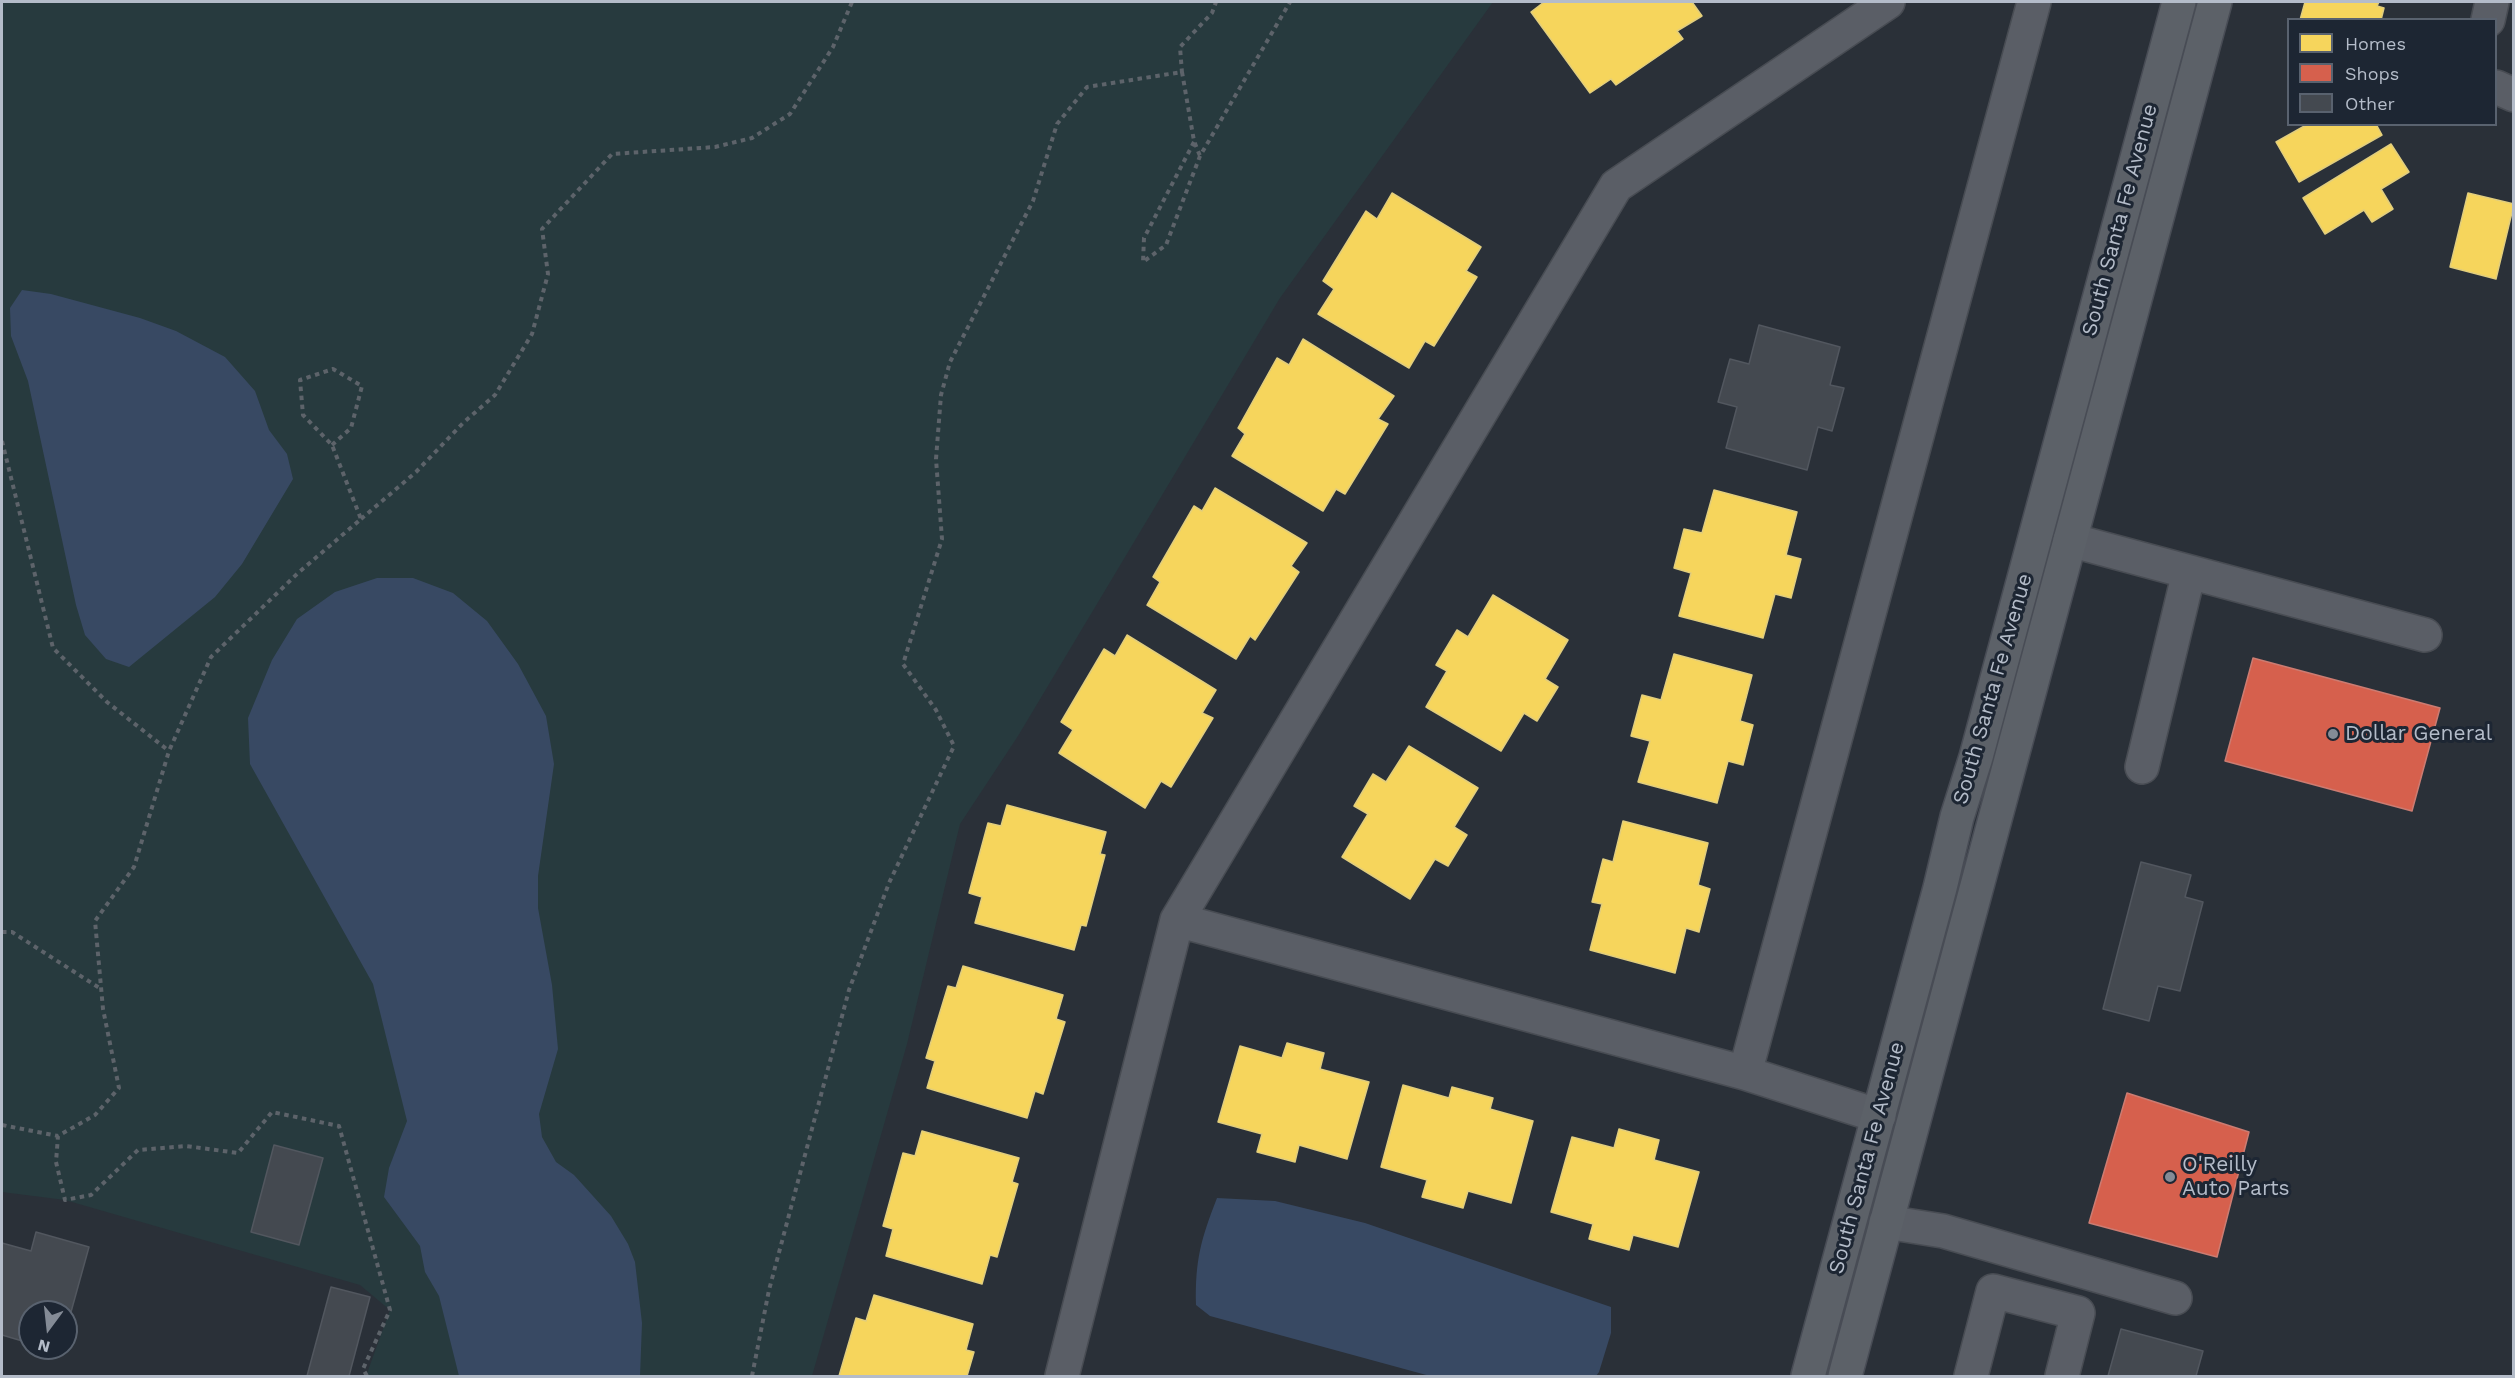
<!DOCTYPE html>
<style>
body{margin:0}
#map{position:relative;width:2515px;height:1378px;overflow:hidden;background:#2a3038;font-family:"Work Sans",sans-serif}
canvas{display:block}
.frame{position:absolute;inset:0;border:3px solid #b4bcc9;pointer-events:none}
.legend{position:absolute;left:2287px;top:18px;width:210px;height:108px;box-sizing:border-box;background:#1d2633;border:2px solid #59626f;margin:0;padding:8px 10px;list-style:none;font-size:18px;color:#b4bcc9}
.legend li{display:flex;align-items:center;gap:12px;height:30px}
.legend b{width:30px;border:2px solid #59626f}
.north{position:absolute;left:18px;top:1300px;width:60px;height:60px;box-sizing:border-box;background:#1d2633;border:2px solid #59626f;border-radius:50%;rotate:195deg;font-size:16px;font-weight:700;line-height:24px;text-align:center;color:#b4bcc9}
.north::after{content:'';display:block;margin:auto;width:21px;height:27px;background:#848b96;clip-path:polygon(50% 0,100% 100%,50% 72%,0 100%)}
</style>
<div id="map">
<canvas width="2515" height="1378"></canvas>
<div class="frame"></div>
<ul class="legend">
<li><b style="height:16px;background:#f6d55c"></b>Homes</li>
<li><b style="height:16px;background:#d6604d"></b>Shops</li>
<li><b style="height:16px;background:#444950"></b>Other</li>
</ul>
<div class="north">N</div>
</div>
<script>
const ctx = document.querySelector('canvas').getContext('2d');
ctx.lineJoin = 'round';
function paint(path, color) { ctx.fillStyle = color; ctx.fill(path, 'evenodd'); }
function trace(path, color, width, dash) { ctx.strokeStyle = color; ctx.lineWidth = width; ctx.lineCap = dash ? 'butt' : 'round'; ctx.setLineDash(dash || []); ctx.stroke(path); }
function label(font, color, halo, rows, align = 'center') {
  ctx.font = font + ' "Work Sans",sans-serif'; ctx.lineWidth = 6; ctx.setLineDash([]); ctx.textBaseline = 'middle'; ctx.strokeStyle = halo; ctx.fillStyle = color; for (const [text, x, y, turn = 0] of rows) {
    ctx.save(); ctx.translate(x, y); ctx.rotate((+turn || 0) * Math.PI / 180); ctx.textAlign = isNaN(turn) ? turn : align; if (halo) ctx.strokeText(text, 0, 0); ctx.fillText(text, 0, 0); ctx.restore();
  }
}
const green = new Path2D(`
 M 2,2 L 1493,2 L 1280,298 L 1018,736 L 960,824 L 907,1044 L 812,1376 L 366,1376 L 390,1310 L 360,1285 L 65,1200 L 2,1192 Z`);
const water = new Path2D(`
 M 22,290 L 51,294 L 140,318 L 176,331 L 225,357 L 255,391 L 269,430 L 287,454 L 293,479 L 242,564 L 215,597 L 129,667 L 106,659 L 85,635 L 76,605 L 28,381 L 11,336 L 10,308 Z
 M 377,578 L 413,578 L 453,593 L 487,621 L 518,664 L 546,716 L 554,764 L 538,876 L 538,908 L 552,985 L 558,1049 L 539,1114 L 542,1137 L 556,1162 L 574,1175 L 611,1216 L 628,1244 L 635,1262 L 642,1323 L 640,1376 L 459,1376 L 439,1296 L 425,1272 L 420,1246 L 384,1197 L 389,1168 L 407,1121 L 373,984 L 250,764 L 248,718 L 272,660 L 297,619 L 335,592 Z
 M 1217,1198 L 1275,1201 L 1365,1223 L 1611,1307 L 1611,1333 L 1599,1372 L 1596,1376 L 1430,1376 L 1210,1316 L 1196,1305 C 1195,1260 1201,1239 1217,1198 Z`);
const homes = new Path2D(`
 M 1544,2 L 1692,2 L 1702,16 L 1677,31 L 1683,39 L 1616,85 L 1611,79 L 1590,93 L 1531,12 Z
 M 2305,2 L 2379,2 L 2377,6 L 2384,8 L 2381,20 L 2300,20 Z
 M 2308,124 L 2376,124 L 2382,135 L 2299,182 L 2276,142 Z
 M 2391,144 L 2409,172 L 2381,189 L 2393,209 L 2372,222 L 2364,210 L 2325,234 L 2303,198 Z
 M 1392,193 L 1481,247 L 1466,271 L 1477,277 L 1434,346 L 1425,341 L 1409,368 L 1318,314 L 1334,289 L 1323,281 L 1366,211 L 1377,219 Z
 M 2468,193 L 2514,204 L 2496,279 L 2450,267 Z
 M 1303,339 L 1394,396 L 1378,419 L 1388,424 L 1345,494 L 1336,489 L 1323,511 L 1232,456 L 1245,434 L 1238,428 L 1277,358 L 1289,365 Z
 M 1215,488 L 1307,543 L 1291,566 L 1299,572 L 1255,640 L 1250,636 L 1236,659 L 1147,605 L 1160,582 L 1153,577 L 1194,506 L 1202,511 Z
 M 1714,490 L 1797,512 L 1786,555 L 1801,559 L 1791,598 L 1775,594 L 1763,638 L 1679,616 L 1691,573 L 1674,568 L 1684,529 L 1702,533 Z
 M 1493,595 L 1568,640 L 1545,679 L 1558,687 L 1537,721 L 1524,713 L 1501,751 L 1426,707 L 1447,671 L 1436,665 L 1457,630 L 1468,637 Z
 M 1127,635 L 1216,690 L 1202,713 L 1213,718 L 1171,787 L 1161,781 L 1145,808 L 1059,753 L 1073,730 L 1061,722 L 1104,649 L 1115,656 Z
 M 1674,654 L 1752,675 L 1740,721 L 1753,725 L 1743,765 L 1728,761 L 1717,803 L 1638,782 L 1650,741 L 1631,736 L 1642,695 L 1661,700 Z
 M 1409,746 L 1478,788 L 1454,827 L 1467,835 L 1448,866 L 1435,859 L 1410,899 L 1342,857 L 1368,814 L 1354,806 L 1373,774 L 1386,782 Z
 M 1007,805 L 1106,832 L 1100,854 L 1105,855 L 1086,926 L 1081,925 L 1074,950 L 975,923 L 982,897 L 969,893 L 988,823 L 1001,826 Z
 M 1623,821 L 1708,843 L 1698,885 L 1710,889 L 1699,932 L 1686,928 L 1675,973 L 1590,950 L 1602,904 L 1592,902 L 1603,859 L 1613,862 Z
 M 963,966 L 1063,995 L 1056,1019 L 1065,1022 L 1043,1094 L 1035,1091 L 1027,1118 L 927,1088 L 935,1061 L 926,1058 L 948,986 L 956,988 Z
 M 1287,1043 L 1324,1053 L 1320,1069 L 1369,1082 L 1347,1159 L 1299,1145 L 1295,1162 L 1257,1152 L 1262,1134 L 1218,1122 L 1240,1046 L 1282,1058 Z
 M 1403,1085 L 1449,1098 L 1452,1087 L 1493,1098 L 1490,1109 L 1533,1121 L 1511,1203 L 1468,1191 L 1463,1208 L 1422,1197 L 1427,1180 L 1381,1167 Z
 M 1619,1129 L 1659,1140 L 1654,1160 L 1699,1172 L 1678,1247 L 1633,1235 L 1629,1250 L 1589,1239 L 1593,1224 L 1551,1212 L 1572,1137 L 1614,1148 Z
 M 922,1131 L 1019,1158 L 1012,1182 L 1018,1184 L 997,1257 L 990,1255 L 982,1284 L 886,1256 L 893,1229 L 883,1226 L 903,1153 L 915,1156 Z
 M 874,1295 L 973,1324 L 966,1350 L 974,1352 L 967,1376 L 839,1376 L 856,1318 L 866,1321 Z`);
const shops = new Path2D(`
 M 2253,658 L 2440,708 L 2412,811 L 2225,761 Z
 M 2127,1093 L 2249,1132 L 2217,1257 L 2089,1223 Z`);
const building = new Path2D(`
 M 1759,325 L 1840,347 L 1830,385 L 1844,388 L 1832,431 L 1818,427 L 1807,470 L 1726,448 L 1737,407 L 1718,402 L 1730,359 L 1749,364 Z
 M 2141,862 L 2191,875 L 2185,897 L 2203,902 L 2180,991 L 2158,986 L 2149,1021 L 2103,1009 Z
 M 274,1145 L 323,1158 L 299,1245 L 251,1232 Z
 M 36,1232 L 89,1247 L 66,1330 L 66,1312 L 30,1312 L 29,1343 L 2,1335 L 2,1243 L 31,1251 Z
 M 331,1287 L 370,1297 L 349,1376 L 307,1376 Z
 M 2121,1329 L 2203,1351 L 2196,1376 L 2108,1376 Z`);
const path = new Path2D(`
 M 1182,73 L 1180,47 L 1212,13 L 1216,2
 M 1194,142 L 1144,238 L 1143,262 L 1166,245 L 1200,156 L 1290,2
 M 2,441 L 53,648 L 107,702 L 169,751
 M 332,445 L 351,428 L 362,386 L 333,369 L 300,380 L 303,415 L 332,445 L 361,519 L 298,573 L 211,657 L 169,751 L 134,867 L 95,921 L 103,1009 L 119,1088 L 95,1115 L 58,1136 L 56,1162 L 65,1200 L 91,1195 L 138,1150 L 186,1146 L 238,1153 L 272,1112 L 339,1126 L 390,1310 L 363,1369 L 367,1376
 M 361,519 L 416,472 L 463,423 L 495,395 L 532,334 L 548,274 L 542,229 L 612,154 L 715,147 L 752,138 L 790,114 L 833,47 L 852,2
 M 2,932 L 12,932 L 101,989
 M 2,1125 L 58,1136
 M 752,1376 L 769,1290 L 849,990 L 889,883 L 954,746 L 936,710 L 903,664 L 942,539 L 936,459 L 941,395 L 950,362 L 1033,201 L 1057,124 L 1087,87 L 1182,72 L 1194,141 L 1200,156`);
const minor = new Path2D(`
 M 2488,20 L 2492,2
 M 2496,87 L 2514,95
 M 2070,540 L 2425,635
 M 2142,767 L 2189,572
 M 1177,920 L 1745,1073 L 1879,1116
 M 1745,1073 L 2034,2
 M 1886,1222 L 1943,1231 L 2175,1298
 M 1062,1376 L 1177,920 L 1616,186 L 1888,2
 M 1971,1376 L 1993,1291 L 2078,1313 L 2062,1376`);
const major = new Path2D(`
 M 1808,1376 L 1940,888 L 1957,817 L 1976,757 L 2179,2
 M 1845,1376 L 2215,2`);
const markers = [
 [2333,734,6,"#848b96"],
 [2170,1177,6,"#848b96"]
];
const streetNames = [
 ["South Santa Fe Avenue",2120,220,-75],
 ["South Santa Fe Avenue",1993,689,-74],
 ["South Santa Fe Avenue",1867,1158,-75]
];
const poiNames = [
 ["Dollar General",2345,734],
 ["O'Reilly",2182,1165],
 ["Auto Parts",2182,1189]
];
paint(green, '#273a3e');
paint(water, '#384963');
paint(homes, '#f6d55c');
trace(homes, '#e2ce7d', 1.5);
paint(shops, '#d6604d');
trace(shops, '#cc7c72', 1.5);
paint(building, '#444950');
trace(building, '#52575f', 1.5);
trace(minor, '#484c53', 36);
trace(major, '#484c55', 36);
trace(path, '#5d636a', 4, [4.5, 4.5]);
trace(minor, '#5a5e66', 33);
trace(major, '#5c6168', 33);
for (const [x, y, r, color] of markers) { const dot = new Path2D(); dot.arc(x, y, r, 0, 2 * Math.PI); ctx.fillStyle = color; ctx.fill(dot); trace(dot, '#1d2633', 2); }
label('21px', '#b4bcc9', '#1d2633', streetNames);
label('21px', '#b4bcc9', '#1d2633', poiNames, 'left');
</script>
